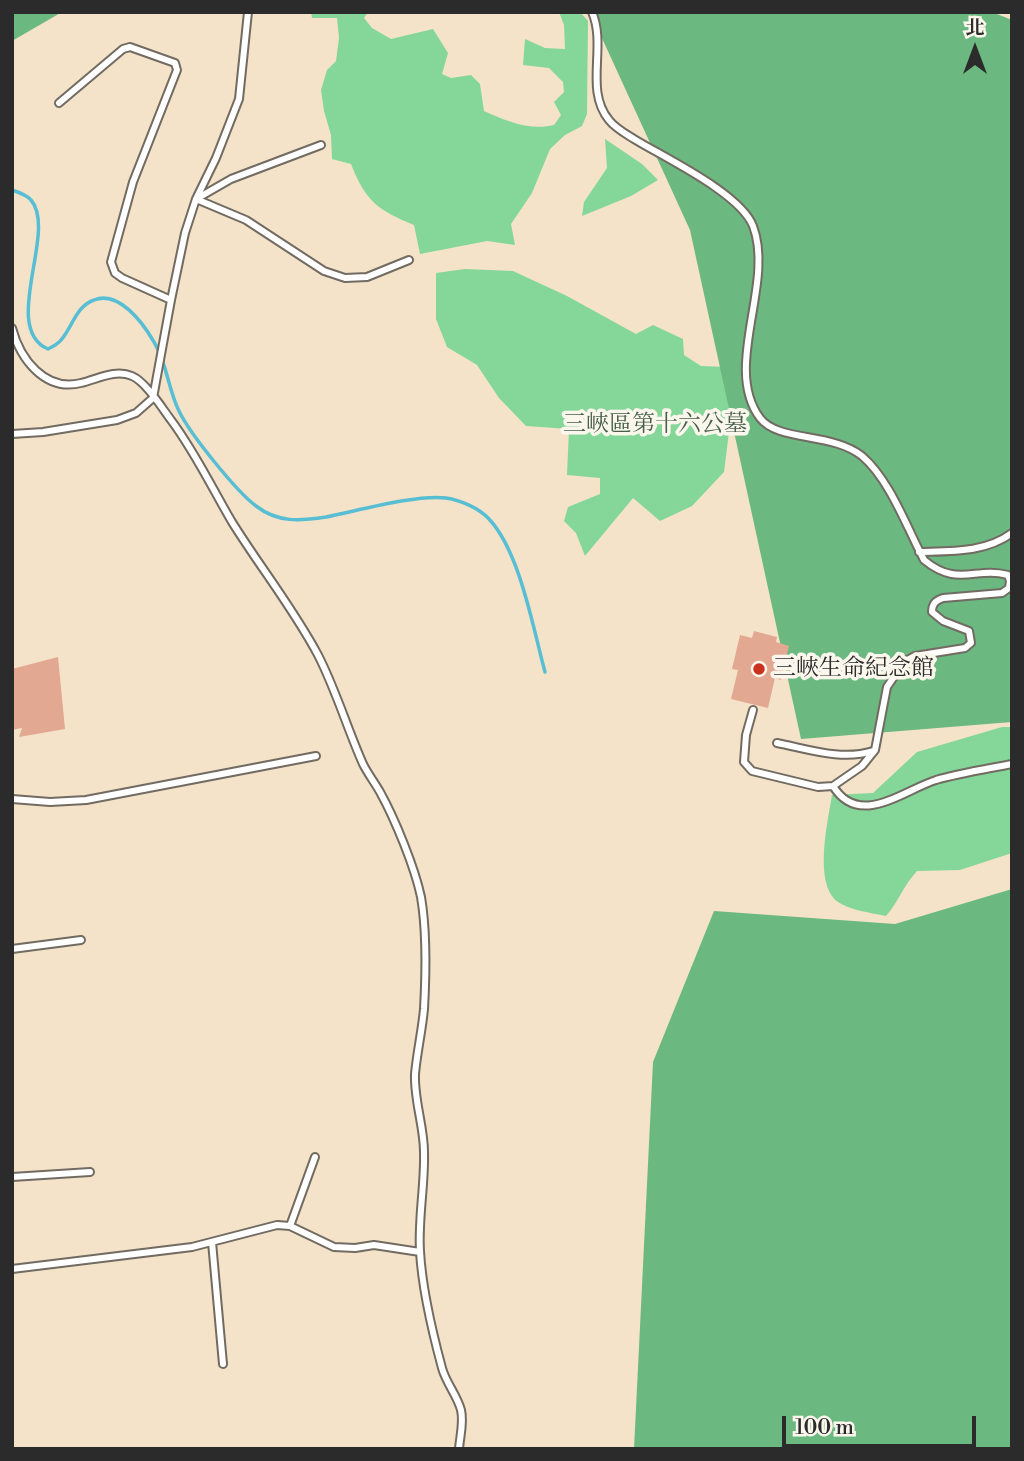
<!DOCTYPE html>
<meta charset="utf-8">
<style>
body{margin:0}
#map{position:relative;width:1024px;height:1461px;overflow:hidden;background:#f4e3c9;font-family:"Libre Bodoni","Noto Serif TC",serif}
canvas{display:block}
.frame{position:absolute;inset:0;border:14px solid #2b2b2b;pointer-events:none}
.north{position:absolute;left:940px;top:14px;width:70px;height:70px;-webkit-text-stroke:5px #fbf7ec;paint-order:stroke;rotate:0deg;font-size:19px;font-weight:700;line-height:28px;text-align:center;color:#2b2b2b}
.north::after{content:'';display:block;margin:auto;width:24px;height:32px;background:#2b2b2b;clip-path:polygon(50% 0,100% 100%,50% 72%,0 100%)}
.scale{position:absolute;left:782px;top:1416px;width:194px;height:32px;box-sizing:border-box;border:4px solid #2b2b2b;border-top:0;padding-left:9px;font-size:21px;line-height:24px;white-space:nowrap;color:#2b2b2b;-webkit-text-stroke:5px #fbf7ec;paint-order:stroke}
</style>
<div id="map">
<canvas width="1024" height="1461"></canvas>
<div class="frame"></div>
<div class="north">北</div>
<div class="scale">100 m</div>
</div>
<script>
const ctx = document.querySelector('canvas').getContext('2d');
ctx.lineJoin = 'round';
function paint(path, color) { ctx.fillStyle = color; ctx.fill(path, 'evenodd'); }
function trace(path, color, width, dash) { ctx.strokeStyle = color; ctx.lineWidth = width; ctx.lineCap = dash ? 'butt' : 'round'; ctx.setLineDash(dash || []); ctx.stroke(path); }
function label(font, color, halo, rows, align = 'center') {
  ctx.font = font + ' "Libre Bodoni","Noto Serif TC",serif'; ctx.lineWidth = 7; ctx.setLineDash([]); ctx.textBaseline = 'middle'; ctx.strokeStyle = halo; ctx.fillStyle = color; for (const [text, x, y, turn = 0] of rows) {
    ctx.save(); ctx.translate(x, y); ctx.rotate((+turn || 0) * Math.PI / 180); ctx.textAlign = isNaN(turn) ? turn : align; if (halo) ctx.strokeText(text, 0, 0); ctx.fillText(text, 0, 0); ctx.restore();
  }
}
const green = new Path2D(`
 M 311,12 L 368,12 L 364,18 L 372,28 L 391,39 L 433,29 L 448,53 L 442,74 L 451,78 L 471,75 L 480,84 L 484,111 C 506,121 530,131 554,125 L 561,115 L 554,102 L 564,92 L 563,82 L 549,68 L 523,65 L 525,39 L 545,48 L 565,49 L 564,25 L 559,12 L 580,12 L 588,21 L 587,114 L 582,126 L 565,135 L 550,149 L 532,193 L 511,224 L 515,245 L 487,241 L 420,254 L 414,225 C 378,210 366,202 351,164 L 332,159 L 331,135 L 324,111 L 321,90 L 327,70 L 336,61 L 339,38 L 337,18 L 312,18 Z
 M 605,139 L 642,164 L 658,180 L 631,196 L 582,216 L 584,202 L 607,168 Z
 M 465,269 L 513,271 L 567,296 L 636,334 L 653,325 L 683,339 L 684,355 L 701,366 L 729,367 L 732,408 L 724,472 L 692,506 L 660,521 L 633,498 L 585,556 L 576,533 L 564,521 L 568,507 L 600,494 L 600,478 L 567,475 L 569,429 L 526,426 L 499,398 L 477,365 L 447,347 L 436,319 L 436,273 Z
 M 1002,727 L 1012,727 L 1012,853 L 960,870 L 917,871 C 903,886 899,901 886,916 C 871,913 850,910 838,902 C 813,884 828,821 832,795 L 873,793 L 917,752 Z`);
const forest = new Path2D(`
 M 12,12 L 62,12 L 12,41 Z
 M 590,12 L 992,12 L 1012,20 L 1012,722 L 801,739 L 690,230 Z
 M 1012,889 L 1012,1449 L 634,1449 L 653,1062 L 714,911 L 895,924 Z`);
const stream = new Path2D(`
 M 12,190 C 18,192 27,195 31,200 C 58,231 0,328 48,349 C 52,347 58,344 61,340 C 72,328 76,306 94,300 C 119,290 143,323 154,342 C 167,363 168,389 179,411 C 190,434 236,491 256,506 C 278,523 300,521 326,517 C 357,511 417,494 446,498 C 460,500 479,508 489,519 C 520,552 533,628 545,672`);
const building = new Path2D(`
 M 754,631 L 777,637 L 776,642 L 789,646 L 781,680 L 775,678 L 768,708 L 731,699 L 738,670 L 732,669 L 740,635 L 752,638 Z
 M 58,657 L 65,729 L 19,737 L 22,728 L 12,730 L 12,669 Z`);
const service = new Path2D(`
 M 592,12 C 607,46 584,90 609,120 C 615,128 626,134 634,139 C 665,158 740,193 753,226 C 775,284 722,367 760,418 C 778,442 832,432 862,456 C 890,480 907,528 924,560 C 958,588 975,566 1008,575 L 1010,581 L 1009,588 L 1002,593 L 943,598 C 935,601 932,604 932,612 L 943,621 L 969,631 L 971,643 L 965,648 L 915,656 L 904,662 L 887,687 L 875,750 L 862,766 L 833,786 L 818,787 L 752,771 L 744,762 L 746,735 L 753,710
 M 59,103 L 123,49 L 130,47 L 175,63 L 177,70 L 133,182 L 111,262 L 115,273 L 122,278 L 171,300
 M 198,198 L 231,179 L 321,145
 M 196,199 L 246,220 L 324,271 L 345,278 L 367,277 L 409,260
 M 12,328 C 20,359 45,392 81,383 C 98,379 115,369 132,376 C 146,382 162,408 171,420 C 195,452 212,488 232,522 C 260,567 293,608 318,655 C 336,690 347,728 363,764 C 368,774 375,783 380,792 C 395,819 415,868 421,897 C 427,932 426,973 424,1009 C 422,1031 417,1052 415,1074 C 414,1101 424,1126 424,1152 C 425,1185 418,1218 420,1251 C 422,1289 432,1331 442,1368 C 446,1383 457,1395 461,1410 C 464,1422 460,1436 459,1449
 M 12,434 L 43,432 L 117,420 L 136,413 L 153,398 L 171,300 L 185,233 L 196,199 L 216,158 L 239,99 L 248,12
 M 919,552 C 951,551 985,553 1012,533
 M 777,743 C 808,749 842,761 873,751
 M 833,786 C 859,828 902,791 936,780 C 960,773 987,769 1012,764
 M 12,799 L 50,802 L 86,800 L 316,756
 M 12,949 L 81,940
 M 12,1177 L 90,1172
 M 290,1226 L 315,1157
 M 212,1242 L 223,1364
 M 12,1269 L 192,1247 L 277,1225 L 290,1226 L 334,1247 L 355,1248 L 374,1245 L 420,1252`);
const markers = [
 [759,669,7,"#c8321e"]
];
const parkNames = [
 ["三峽區第十六公墓",655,425]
];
const poiNames = [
 ["三峽生命紀念館",773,669]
];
paint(green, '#84d798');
paint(forest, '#6bb880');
trace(stream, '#57bed4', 3.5);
paint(building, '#e3a891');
trace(service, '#716b62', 10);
trace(service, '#fff', 6);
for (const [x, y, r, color] of markers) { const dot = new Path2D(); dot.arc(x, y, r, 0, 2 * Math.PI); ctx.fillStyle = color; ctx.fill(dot); trace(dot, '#fbf7ec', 2.5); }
label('23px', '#465f4c', '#fbf7ec', parkNames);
label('23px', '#2b2b2b', '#fbf7ec', poiNames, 'left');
</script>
